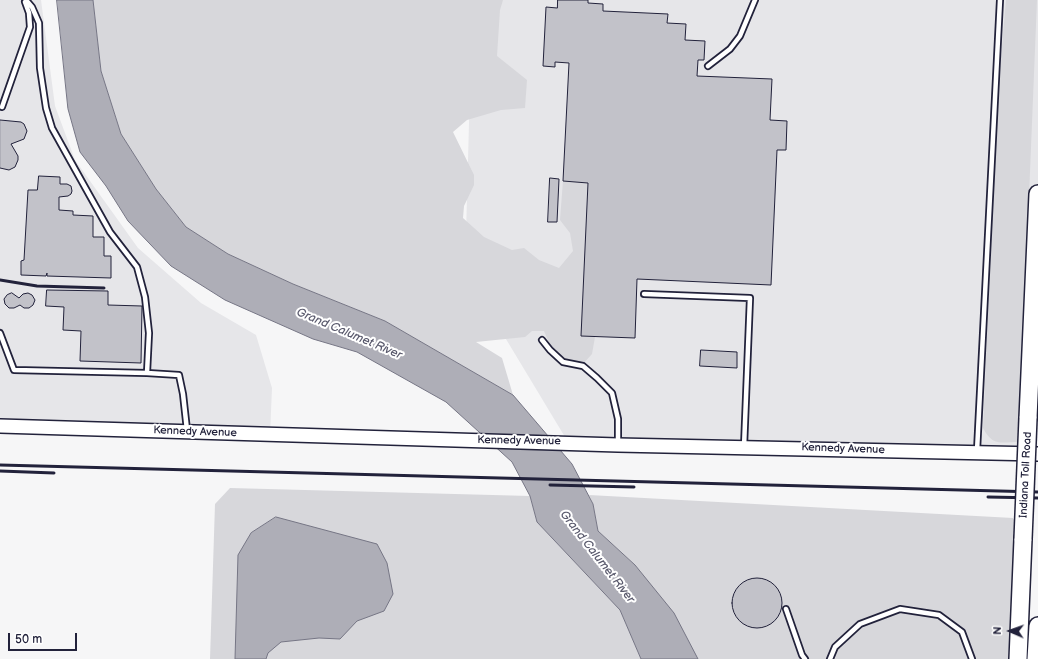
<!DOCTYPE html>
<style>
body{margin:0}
#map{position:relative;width:1038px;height:659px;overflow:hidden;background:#f6f6f7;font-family:"Balsamiq Sans",sans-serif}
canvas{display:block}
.north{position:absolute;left:990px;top:611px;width:40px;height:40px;-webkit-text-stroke:3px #fff;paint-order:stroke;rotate:272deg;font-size:11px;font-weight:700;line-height:16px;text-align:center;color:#22223b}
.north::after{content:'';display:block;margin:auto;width:14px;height:18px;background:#22223b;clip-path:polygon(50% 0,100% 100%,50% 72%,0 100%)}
.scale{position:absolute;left:8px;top:633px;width:69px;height:18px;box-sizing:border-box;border:2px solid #22223b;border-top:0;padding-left:5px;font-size:12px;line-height:14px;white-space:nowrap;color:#22223b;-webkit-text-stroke:3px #fff;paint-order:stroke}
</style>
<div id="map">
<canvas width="1038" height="659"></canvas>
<div class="north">N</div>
<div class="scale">50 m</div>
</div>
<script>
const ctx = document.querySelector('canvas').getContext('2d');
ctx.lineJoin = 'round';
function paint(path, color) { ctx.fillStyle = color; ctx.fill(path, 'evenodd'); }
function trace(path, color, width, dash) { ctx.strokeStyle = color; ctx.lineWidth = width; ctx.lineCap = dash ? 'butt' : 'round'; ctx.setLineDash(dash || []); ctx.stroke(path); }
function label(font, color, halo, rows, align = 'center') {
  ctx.font = font + ' "Balsamiq Sans",sans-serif'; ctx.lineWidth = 4; ctx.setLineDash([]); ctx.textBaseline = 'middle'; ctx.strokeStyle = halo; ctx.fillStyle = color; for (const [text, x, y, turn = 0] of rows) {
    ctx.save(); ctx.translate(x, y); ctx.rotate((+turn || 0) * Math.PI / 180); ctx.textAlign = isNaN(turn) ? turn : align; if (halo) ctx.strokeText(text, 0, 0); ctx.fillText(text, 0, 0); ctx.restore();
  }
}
const built = new Path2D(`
 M 0,0 L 41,0 L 55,106 L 75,160 L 138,248 L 201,303 L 256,335 L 272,388 L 270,435 L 0,427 Z
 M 494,0 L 1038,0 L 1038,194 L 1024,447 L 977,453 L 568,442 L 465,271 L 471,49 Z`);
const green = new Path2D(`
 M 93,0 L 503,0 L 500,10 L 497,56 L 527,80 L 525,108 L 501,110 L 467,120 L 453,132 L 474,175 L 474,185 L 464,206 L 463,218 L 484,237 L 512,250 L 524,248 L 539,260 L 559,268 L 573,251 L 570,233 L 560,220 L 563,181 L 588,183 L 582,336 L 595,337 L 592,354 L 581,366 L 566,363 L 552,350 L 544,331 L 532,331 L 525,337 L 476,342 L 502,358 L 513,395 L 385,321 L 293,284 L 228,254 L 186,227 L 156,189 L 121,134 L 101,71 Z
 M 1006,0 L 1037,0 L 1019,442 C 1001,442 993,447 983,428 L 998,91 Z
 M 230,488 L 530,496 L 537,522 L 620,610 L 641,659 L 210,659 L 215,504 Z
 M 589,495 L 1013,518 L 1023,539 L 1018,659 L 698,659 L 635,565 L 598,531 L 593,504 Z`);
const water = new Path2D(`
 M 57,0 L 93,0 L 101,71 L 121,134 L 156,189 L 186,227 L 228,254 L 293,284 L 385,321 L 513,395 L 572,464 L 593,504 L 598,531 L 635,565 L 674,613 L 698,659 L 641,659 L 620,610 L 537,522 L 530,496 L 512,462 L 446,402 L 357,352 L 313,339 L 225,300 L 171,266 L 128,221 L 106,186 L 80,152 L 68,109 Z
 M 276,517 L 377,544 L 387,563 L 393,594 L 384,611 L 357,621 L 340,639 L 319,638 L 281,642 L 268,653 L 266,659 L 235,659 L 238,555 L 251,533 Z`);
const building = new Path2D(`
 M 558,0 L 588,0 L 588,3 L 603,4 L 603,11 L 668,14 L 667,23 L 686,24 L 685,40 L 705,41 L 704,60 L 698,60 L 697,76 L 772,79 L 770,120 L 787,121 L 786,150 L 777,150 L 771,285 L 637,279 L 635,338 L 581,336 L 588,183 L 563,181 L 569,63 L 555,62 L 555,67 L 543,66 L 546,7 L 557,8 Z
 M 0,120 L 21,122 L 24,124 L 27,131 L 24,139 L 11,144 L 18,156 L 18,160 L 15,167 L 9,170 L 0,168 Z
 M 39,176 L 60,177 L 60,184 L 67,184 L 71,186 L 72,191 L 71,194 L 68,196 L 59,197 L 59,210 L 73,211 L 73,215 L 93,216 L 93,237 L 104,237 L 104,256 L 111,256 L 111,278 L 47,276 L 47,273 L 46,276 L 21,275 L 21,261 L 24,260 L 28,190 L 37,190 Z
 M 550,178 L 559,179 L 557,222 L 548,222 Z
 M 47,290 L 108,291 L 108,305 L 142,306 L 141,363 L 80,361 L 81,331 L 63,330 L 64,307 L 46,306 Z
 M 12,293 L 19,298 L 23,294 L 28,293 L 32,295 L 35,300 L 33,305 L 29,308 L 24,308 L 20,305 L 14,308 L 9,308 L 5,304 L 4,299 L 7,295 Z
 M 701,350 L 737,352 L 737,368 L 700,366 Z
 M732 603a25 25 0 1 1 50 0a25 25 0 1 1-50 0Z`);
const service = new Path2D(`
 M 26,0 L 32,7 L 39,23 L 40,68 L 46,108 L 52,128 L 110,232 L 137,267 L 145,297 L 149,333 L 147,373 L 179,375 L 183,394 L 187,430
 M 708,66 L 730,49 L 740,36 L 755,0
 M 2,107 L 30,27 L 29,13 L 25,2
 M 644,294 L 750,298 L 744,447
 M 0,333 L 14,370 L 147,373
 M 542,340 L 550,350 L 563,362 L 583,366 L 597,378 L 612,393 L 618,419 L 618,443
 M 977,451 L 1000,0
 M 786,609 L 802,655 L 805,659
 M 830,659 L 835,647 L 860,624 L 900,609 L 939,615 L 962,632 L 972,659`);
const secondary = new Path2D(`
 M 0,426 L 618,445 L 1038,454`);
const motorway = new Path2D(`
 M 1028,418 L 1038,194
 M 1018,659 L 1023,539
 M 1036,659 L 1038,626`);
const rail = new Path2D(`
 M 0,280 L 37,286 L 104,288
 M 0,465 L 1038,492
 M 0,471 L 54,473
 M 550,485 L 634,487
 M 988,497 L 1038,498`);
const motorwayBridge = new Path2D(`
 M 1023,539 L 1028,418`);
const streetNames = [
 ["Kennedy Avenue",195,432,2],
 ["Kennedy Avenue",519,441,1],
 ["Kennedy Avenue",843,449,2],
 ["Indiana Toll Road",1026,475,-87]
];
const waterNames = [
 ["Grand Calumet River",349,334,23],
 ["Grand Calumet River",597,557,52]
];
paint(built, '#e6e6e9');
paint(green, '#d7d7db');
paint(water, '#aeaeb7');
trace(water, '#767685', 1);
paint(building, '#c2c2c9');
trace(building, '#22223b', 1);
trace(service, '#22223b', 8);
trace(secondary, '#22223b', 16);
trace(motorway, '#22223b', 20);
trace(service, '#fff', 4.5);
trace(secondary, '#fff', 13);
trace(motorway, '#fff', 17);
trace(rail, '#22223b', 3);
trace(motorwayBridge, '#22223b', 20, []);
trace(motorwayBridge, '#fff', 17);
label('11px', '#22223b', '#fff', streetNames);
label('italic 12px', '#5a5a6d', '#fff', waterNames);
</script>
